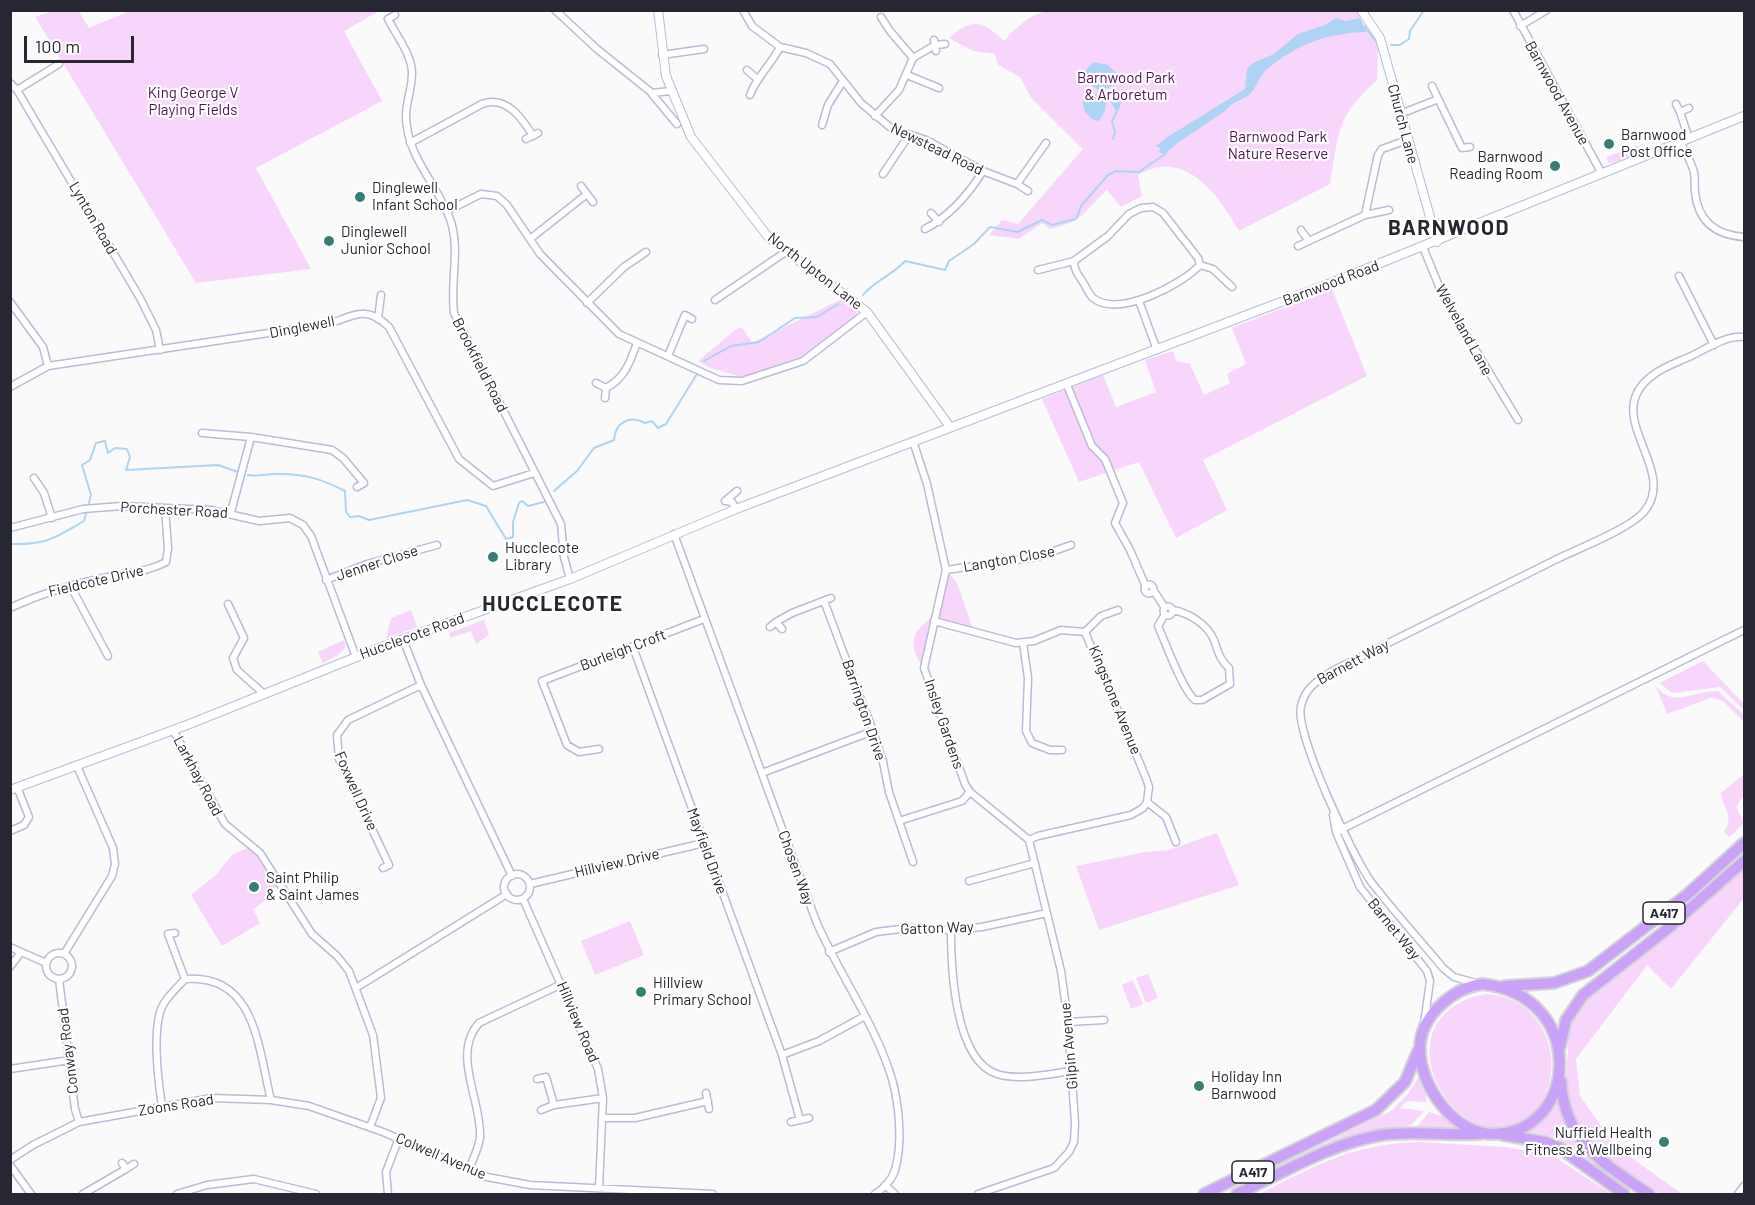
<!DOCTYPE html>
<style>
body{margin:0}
#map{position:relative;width:1755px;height:1205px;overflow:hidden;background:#fafafa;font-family:Barlow,sans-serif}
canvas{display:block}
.frame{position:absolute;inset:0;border:12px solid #272734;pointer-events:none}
.scale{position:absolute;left:24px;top:36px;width:110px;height:27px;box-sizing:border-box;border:3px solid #272734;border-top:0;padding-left:8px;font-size:18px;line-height:21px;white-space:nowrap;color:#272734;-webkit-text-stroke:4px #fff;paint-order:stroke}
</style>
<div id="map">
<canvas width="1755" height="1205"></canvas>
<div class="frame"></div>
<div class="scale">100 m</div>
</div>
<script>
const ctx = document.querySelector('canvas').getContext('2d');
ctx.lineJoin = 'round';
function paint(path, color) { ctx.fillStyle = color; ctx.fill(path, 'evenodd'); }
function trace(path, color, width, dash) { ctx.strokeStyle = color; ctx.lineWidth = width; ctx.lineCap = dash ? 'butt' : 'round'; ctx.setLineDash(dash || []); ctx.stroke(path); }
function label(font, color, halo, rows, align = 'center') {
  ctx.font = font + ' Barlow,sans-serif'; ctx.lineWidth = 4.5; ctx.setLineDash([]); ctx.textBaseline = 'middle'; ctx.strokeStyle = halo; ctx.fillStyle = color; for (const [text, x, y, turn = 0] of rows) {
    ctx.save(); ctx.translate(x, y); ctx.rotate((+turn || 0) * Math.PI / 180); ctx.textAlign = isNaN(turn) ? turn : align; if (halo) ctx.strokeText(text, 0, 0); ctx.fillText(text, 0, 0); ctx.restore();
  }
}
const green = new Path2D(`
 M 53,11 L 79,11 L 89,28 L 130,11 L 379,11 L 344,31 L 382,101 L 256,168 L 311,269 L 196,283 L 35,17 Z
 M 1048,11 L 1361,11 L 1360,18 L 1367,32 L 1370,32 L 1378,44 L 1377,80 C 1336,117 1339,132 1330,184 L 1239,231 C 1219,196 1186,147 1138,175 L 1142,196 L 1121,207 L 1107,190 C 1083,211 1085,221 1050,229 L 1042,223 L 1019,239 L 989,235 L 1002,220 L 1018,224 L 1083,149 L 1031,98 L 1020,77 L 998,65 L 995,54 L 973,51 L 949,38 C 972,17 983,21 1004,41 C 1017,27 1028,15 1048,11 Z
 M 1638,145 L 1642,152 L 1609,164 L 1606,157 Z
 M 1332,289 L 1367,376 L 1203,460 L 1227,510 L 1176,538 L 1139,462 L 1079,482 L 1042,399 L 1103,375 L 1116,407 L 1156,392 L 1145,360 L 1173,351 L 1176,361 L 1190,364 L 1204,395 L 1230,383 L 1227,374 L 1246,364 L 1232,328 Z
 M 846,297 L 859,308 L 852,322 L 803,356 L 742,377 L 710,368 L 698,361 L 735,330 L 742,327 L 752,343 Z
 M 946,570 L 957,583 L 974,632 L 933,620 L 923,655 L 924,668 C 907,646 911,629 935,616 Z
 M 411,610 L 417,627 L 386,639 L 391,618 Z
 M 484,620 L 489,635 L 476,644 L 471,631 L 451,638 L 449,633 Z
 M 344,640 L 346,646 L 338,655 L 323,663 L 318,652 Z
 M 1703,661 L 1744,704 L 1744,710 L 1720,687 L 1673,693 L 1659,683 Z
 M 1655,685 C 1673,709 1692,691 1718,691 L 1744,715 L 1744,722 L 1724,702 L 1713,697 L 1667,714 Z
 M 1744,774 L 1744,795 L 1736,807 L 1744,823 L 1729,837 L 1724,832 C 1735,816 1723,808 1721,793 Z
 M 1217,833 L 1239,885 L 1099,930 L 1076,866 L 1145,852 L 1169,850 Z
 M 248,848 L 257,854 L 278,886 L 267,894 L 269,898 L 253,909 L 260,923 L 222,946 L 191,895 L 217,874 L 233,854 Z
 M 1744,868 L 1744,898 L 1671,989 L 1647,965 L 1576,1059 L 1580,1096 L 1615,1146 L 1682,1194 L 1660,1194 L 1632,1178 L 1592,1148 L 1570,1114 L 1566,1081 L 1569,1030 L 1571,1019 L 1583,1001 Z
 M 630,921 L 644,955 L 595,975 L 581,941 Z
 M 1148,974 L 1158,998 L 1146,1003 L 1136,978 Z
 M 1133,980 L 1143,1004 L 1131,1009 L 1122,985 Z
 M 1485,994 C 1537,995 1565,1050 1545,1096 C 1539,1110 1529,1118 1516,1124 C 1449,1152 1377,1016 1485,994 Z
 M 1421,1073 L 1427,1088 L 1426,1102 L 1407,1101 L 1400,1108 L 1424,1111 L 1412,1124 L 1220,1194 L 1391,1111 L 1408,1094 Z
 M 1558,1098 C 1566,1134 1584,1152 1612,1174 L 1608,1177 C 1584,1156 1561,1133 1527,1132 L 1548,1115 Z
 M 1429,1112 L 1451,1119 L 1460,1128 L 1417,1127 Z
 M 1419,1142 L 1505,1147 L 1552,1155 L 1611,1194 L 1259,1194 C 1317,1165 1352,1144 1419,1142 Z`);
const water = new Path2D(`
 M 1336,18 L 1346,21 L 1360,18 L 1367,32 C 1327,33 1297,44 1266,70 C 1259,77 1257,86 1251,93 C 1242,101 1232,101 1225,111 L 1176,144 L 1165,154 L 1159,152 L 1160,148 L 1156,146 L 1166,138 L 1245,89 L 1247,69 L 1253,63 L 1274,54 L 1298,34 L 1325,25 Z
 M 1094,62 L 1108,65 L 1116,73 L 1114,86 L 1099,90 L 1089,84 L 1084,72 Z
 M 1114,88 L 1122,93 L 1120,108 L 1115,110 L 1108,96 Z
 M 1091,94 L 1098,94 L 1106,102 L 1105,111 L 1099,121 C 1089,120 1082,110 1083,101 Z`);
const stream = new Path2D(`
 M 1364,26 L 1378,44
 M 1391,45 L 1400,45 L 1409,39 L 1410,31 L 1424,10
 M 1098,94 L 1099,90
 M 1113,139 L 1115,132 L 1112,121 L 1118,109
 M 863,295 C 875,280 893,275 905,261 L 945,270 L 949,261 L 974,244 L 990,227 L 1018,232 L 1042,220 L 1052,225 L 1076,219 L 1081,206 L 1108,175 L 1116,171 L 1139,172 L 1165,154
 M 704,361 L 731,346 L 759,342 L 795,318 L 817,317 L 838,304
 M 248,475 C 259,477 266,474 276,474 C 302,473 322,479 345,491 L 346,512 L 350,517 L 359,516 L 369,520 L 467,500 L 486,506 L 506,539 L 513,537 L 513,522 L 519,503 L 522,501 L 528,506 L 544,502
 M 554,491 L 577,471 L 594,448 L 614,440 C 615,422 630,415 645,423 L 652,421 L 658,428 L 666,424 L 697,374
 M 10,544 C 47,545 54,538 84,521 L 91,495 L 82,465 L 90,460 L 96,443 L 105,441 L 108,453 L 115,448 L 127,449 L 130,457 L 126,470 L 218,465 L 238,472`);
const minor = new Path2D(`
 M 555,10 L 597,49 L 652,93 L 670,91
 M 743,10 L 752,26 L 780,47 L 806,53 L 830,64 L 861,103 L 891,128 L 926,140 L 983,171 L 1017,184 L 1046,143
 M 1513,10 L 1602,174
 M 395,15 L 388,19 C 396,35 412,55 412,73 C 412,92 403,108 407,127 C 412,163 440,188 451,222 C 460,251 450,283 454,313 L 561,524 L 564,557 L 570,579
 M 881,17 L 890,31 L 913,58
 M 1520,26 L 1547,10
 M 934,40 L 935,45 L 945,44
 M 662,55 L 704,49
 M 747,70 L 756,78
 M 907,75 L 939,88
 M 10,83 L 17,90 L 59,64
 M 1432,86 L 1462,148 L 1470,147
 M 17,90 L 140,298 L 156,330 L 160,350
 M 652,94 L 677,124
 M 750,95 C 757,76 771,65 780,47
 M 1676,104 L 1680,112
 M 1689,108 L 1680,112 L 1689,139
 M 1400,114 L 1436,100
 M 875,116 L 899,90 L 913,58 L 935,45 L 936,51
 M 822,125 L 828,105 L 843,81
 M 526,139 L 538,133
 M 410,143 L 482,104 C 506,95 522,118 533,136
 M 1681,143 C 1685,151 1690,160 1693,169 C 1696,176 1694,184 1695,192 C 1698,222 1716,235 1744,237
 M 883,174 L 909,135
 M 1017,184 L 1028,191
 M 581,186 L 593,202
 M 1153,207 L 1163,213 L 1198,258 L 1200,265 C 1181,285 1119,318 1093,298 C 1089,294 1086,287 1083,282 C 1078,275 1074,270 1074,261 L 1108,236 L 1129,214 L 1141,208 Z
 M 447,211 L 481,194 L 497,196 L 507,205 L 540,254 L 619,334 L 719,380 L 742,381 L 803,361 L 867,312
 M 931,213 L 939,222
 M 1365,215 L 1389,210
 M 925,229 C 950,216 968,195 983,171
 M 1301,230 L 1308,240
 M 530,239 L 587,194
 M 1298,246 L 1365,215 L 1378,155 L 1382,149 L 1407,140
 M 1423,247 L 1443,296 L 1518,420
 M 1200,265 L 1213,269 L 1232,287
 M 1038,270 L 1074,261
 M 1679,276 L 1714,345
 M 715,300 L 787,251
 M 1139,301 L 1157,350
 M 10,302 L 43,347 L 48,366
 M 587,303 L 624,267 L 646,252
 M 378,319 L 381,295
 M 668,356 L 685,315 L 692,319
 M 596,383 L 606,388
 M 1067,385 L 1092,446 L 1105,459 L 1123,503 L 1115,523 L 1130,550 L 1146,587
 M 10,387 L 48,366 L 329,324 C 355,315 366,305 389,327 L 459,459 L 493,486 L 534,473
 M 605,398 L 606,388 C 625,378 630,362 637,343
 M 202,433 L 251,437
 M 913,441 L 927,484 L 946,570 L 924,668 L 965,784 L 970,792 L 1029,840 L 1061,971 L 1068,1022 L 1075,1123 L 1074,1142 L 1069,1152 L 1054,1168 L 978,1194
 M 34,478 L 44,493 L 52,518
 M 736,509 L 732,502 L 725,501 L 737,491
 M 231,512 L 251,437 L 332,450 L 343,458 L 364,483 L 357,487
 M 10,528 L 83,509 L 122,506 L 211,510 L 259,521 L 290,518 L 303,525 L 311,536 L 356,657
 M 674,534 L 816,921 C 839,974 875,1023 892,1079 C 899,1104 903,1144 895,1170 C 892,1180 883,1189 875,1194
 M 946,570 L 1037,557 L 1071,545
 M 326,580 L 367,564 L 437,545
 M1144.5 589a4.5 4.5 0 1 1 9 0a4.5 4.5 0 1 1-9 0Z
 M 70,585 L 108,656
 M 1154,591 L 1165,608
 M 824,601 L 873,731 L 883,762 L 889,792 L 913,862
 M 228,604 L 244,638 L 233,658 L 237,670 L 263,693
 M1163.5 611a4.5 4.5 0 1 1 9 0a4.5 4.5 0 1 1-9 0Z
 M 10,608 C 42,593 73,584 108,577 C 128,572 148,572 166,562 L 168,548 L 165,508
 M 1165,614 L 1158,626 C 1166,644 1183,691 1195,700 L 1202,700 L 1230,684 L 1229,668 C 1219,659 1218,651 1214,640 C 1207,624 1189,613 1173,610
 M 934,621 L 1016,643 L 1034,641 L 1061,630 L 1085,632 L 1146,778 L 1149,787 L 1147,802 L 1166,817 L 1176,842
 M 776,622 L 792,613 L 831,598
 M 770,627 L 776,622 L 782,629
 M 1085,632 L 1101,616 L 1118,610
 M 403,639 L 421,685 L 512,876
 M 1023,643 L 1028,678 L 1026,731 L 1032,743 L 1050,750 L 1062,750
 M 633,647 L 782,1055 L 800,1120
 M 173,730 L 225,824 L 260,853 L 312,934 L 337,956 L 349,971 L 373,1035 L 381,1098 L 370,1127
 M 599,749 L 579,752 L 567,745 L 542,681 L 704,619
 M 762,773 L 873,731
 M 1333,815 L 1336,832 L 1360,887 L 1427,971 L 1430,981 L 1424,1024
 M 899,821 L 962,801 L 970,792
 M 10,831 L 24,825 L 29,817 L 17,787
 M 1336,832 L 1744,630
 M 1029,840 L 1038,836 L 1131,815 L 1143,808 L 1147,802
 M 383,868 L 389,865 L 339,759 L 337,735 L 348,720 L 421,685
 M504 887a13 13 0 1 1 26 0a13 13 0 1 1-26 0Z
 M 969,881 L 1035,863
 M 530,884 L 704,843
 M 523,899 L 598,1069 L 603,1098 L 599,1188
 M 951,930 C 951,966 954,1060 997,1074 C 1020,1081 1049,1074 1072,1071
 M 175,933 L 168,934 L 185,979
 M 10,947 L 46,963
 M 829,952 L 876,932 L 909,928 L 951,930 L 982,927 L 1047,913
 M46 966a13 13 0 1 1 26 0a13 13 0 1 1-26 0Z
 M 64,954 L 112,876 L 115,864 L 113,848 L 77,766
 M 10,967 L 21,952
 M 59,979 L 75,1109 L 79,1122
 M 1476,983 L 1454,977 L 1443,968 C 1420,940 1395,913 1372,883 C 1354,859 1294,733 1301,706 C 1305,687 1319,680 1334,670 C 1409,633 1484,595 1559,558 C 1580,548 1628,529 1643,513 C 1682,469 1597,416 1653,375 C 1663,367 1678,362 1689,357 C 1706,349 1726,335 1744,337
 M 356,988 L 507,894
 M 1068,1022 L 1104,1020
 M 782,1055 L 819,1041 L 865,1016
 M 10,1069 L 70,1060
 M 537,1079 L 546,1077 L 554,1105 L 603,1098
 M 706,1093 L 709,1109
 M 162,1106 C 158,1080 153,1038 160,1012 C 164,999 176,989 185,979 C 256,973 258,1048 271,1100
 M 541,1110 L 554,1105
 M 603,1118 L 635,1118 L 708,1101
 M 791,1122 L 809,1118
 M 10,1160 L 33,1145 L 79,1122 L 212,1098 L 271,1100 L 309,1106 L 383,1132 L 487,1177 L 530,1185 L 713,1194
 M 122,1163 L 126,1169 L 134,1164
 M 10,1165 L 31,1194
 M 469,1169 C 473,1159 479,1148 480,1137 C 482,1101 451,1054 479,1023 L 562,984
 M 885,1185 L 895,1194
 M 83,1194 L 126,1169
 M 177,1194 L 207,1185 L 254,1179 L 316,1194
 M 388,1194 L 386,1172 L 399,1138
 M 1738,1194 L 1744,1186`);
const tertiary = new Path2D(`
 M 658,10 L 666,76 L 691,137 L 769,238 L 867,312 L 950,427
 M 1361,10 L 1380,38 L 1437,242
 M 10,790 L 187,725 L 384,646 L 570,579 L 736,509 L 1331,283 L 1744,116`);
const trunk = new Path2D(`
 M 1482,984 C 1588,995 1579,1134 1493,1134 C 1453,1134 1419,1084 1420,1048 C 1420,1016 1453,988 1482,984 Z
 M 1505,986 L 1554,983 L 1588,971 L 1688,894 L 1744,843
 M 1560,1047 L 1566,1020 L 1583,995 L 1666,930 L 1744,861
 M 1561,1081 C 1564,1141 1604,1164 1649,1194
 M 1503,1135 L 1545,1142 L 1560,1148 L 1624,1194
 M 1204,1194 L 1376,1110 L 1405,1082 L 1418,1051
 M 1237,1194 C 1283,1173 1331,1143 1382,1135 C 1415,1130 1446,1136 1479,1134`);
const markers = [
 [1609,144,6,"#387e75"],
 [1555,166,6,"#387e75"],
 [360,197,6,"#387e75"],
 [329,241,6,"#387e75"],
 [493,557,6,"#387e75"],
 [254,887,6,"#387e75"],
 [641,992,6,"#387e75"],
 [1199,1086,6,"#387e75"],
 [1664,1142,6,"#387e75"]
];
const shields = [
 [1664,913,42],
 [1253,1172,42]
];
const shieldNames = [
 ["A417",1664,913],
 ["A417",1253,1172]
];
const parkNames = [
 ["Barnwood Park",1126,78],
 ["& Arboretum",1126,95],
 ["King George V",193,93],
 ["Playing Fields",193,110],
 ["Barnwood Park",1278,137],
 ["Nature Reserve",1278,154]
];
const streetNames = [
 ["Barnwood Avenue",1557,93,61],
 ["Church Lane",1403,124,75],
 ["Newstead Road",937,149,26],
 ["Lynton Road",93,218,60],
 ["North Upton Lane",815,271,38],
 ["Barnwood Road",1331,283,-21],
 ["Dinglewell",302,327,-11],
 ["Welveland Lane",1464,330,61],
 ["Brookfield Road",480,365,63],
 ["Porchester Road",174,510,3],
 ["Langton Close",1009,559,-10],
 ["Jenner Close",377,563,-18],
 ["Fieldcote Drive",96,581,-13],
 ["Hucclecote Road",412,636,-20],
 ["Burleigh Croft",623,650,-21],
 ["Barnett Way",1353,662,-28],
 ["Kingstone Avenue",1115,700,68],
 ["Barrington Drive",864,710,71],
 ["Insley Gardens",944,724,71],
 ["Larkhay Road",198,776,62],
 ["Foxwell Drive",356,791,66],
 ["Mayfield Drive",707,851,70],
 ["Hillview Drive",617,863,-13],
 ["Chosen Way",796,868,70],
 ["Gatton Way",937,928,-2],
 ["Barnet Way",1394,929,51],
 ["Hillview Road",578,1022,67],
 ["Gilpin Avenue",1069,1046,-95],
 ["Conway Road",68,1051,-97],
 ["Zoons Road",176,1105,-9],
 ["Colwell Avenue",441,1156,23]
];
const poiNames = [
 ["Barnwood",1621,135],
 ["Post Office",1621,152],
 ["Barnwood",1543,157,"right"],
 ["Reading Room",1543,174,"right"],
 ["Dinglewell",372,188],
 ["Infant School",372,205],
 ["Dinglewell",341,232],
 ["Junior School",341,249],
 ["Hucclecote",505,548],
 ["Library",505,565],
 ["Saint Philip",266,878],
 ["& Saint James",266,895],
 ["Hillview",653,983],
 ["Primary School",653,1000],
 ["Holiday Inn",1211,1077],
 ["Barnwood",1211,1094],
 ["Nuffield Health",1652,1133,"right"],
 ["Fitness & Wellbeing",1652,1150,"right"]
];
const districtNames = [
 ["BARNWOOD",1449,228],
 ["HUCCLECOTE",553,604]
];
paint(green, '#f8d5fb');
paint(water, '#add4f4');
trace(stream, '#add4f4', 2);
trace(minor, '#b9badd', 9);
trace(tertiary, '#b9badd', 10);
trace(trunk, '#d4d4d6', 14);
trace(minor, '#fff', 6);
trace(tertiary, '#fff', 8);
trace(trunk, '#caa3f8', 10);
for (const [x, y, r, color] of markers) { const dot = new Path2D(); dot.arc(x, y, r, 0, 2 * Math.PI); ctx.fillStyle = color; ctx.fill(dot); trace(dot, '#fff', 2); }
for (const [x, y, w] of shields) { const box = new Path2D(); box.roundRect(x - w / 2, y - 11, w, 22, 4.5); ctx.fillStyle = '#fff'; ctx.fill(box); trace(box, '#272734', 1.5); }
label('bold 14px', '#272734', null, shieldNames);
label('15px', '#510f58', '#fff', parkNames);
label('15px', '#272734', '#fff', streetNames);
label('15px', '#272734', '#fff', poiNames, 'left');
ctx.letterSpacing = '1.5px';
label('bold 21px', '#272734', '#fff', districtNames);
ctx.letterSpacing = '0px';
</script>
